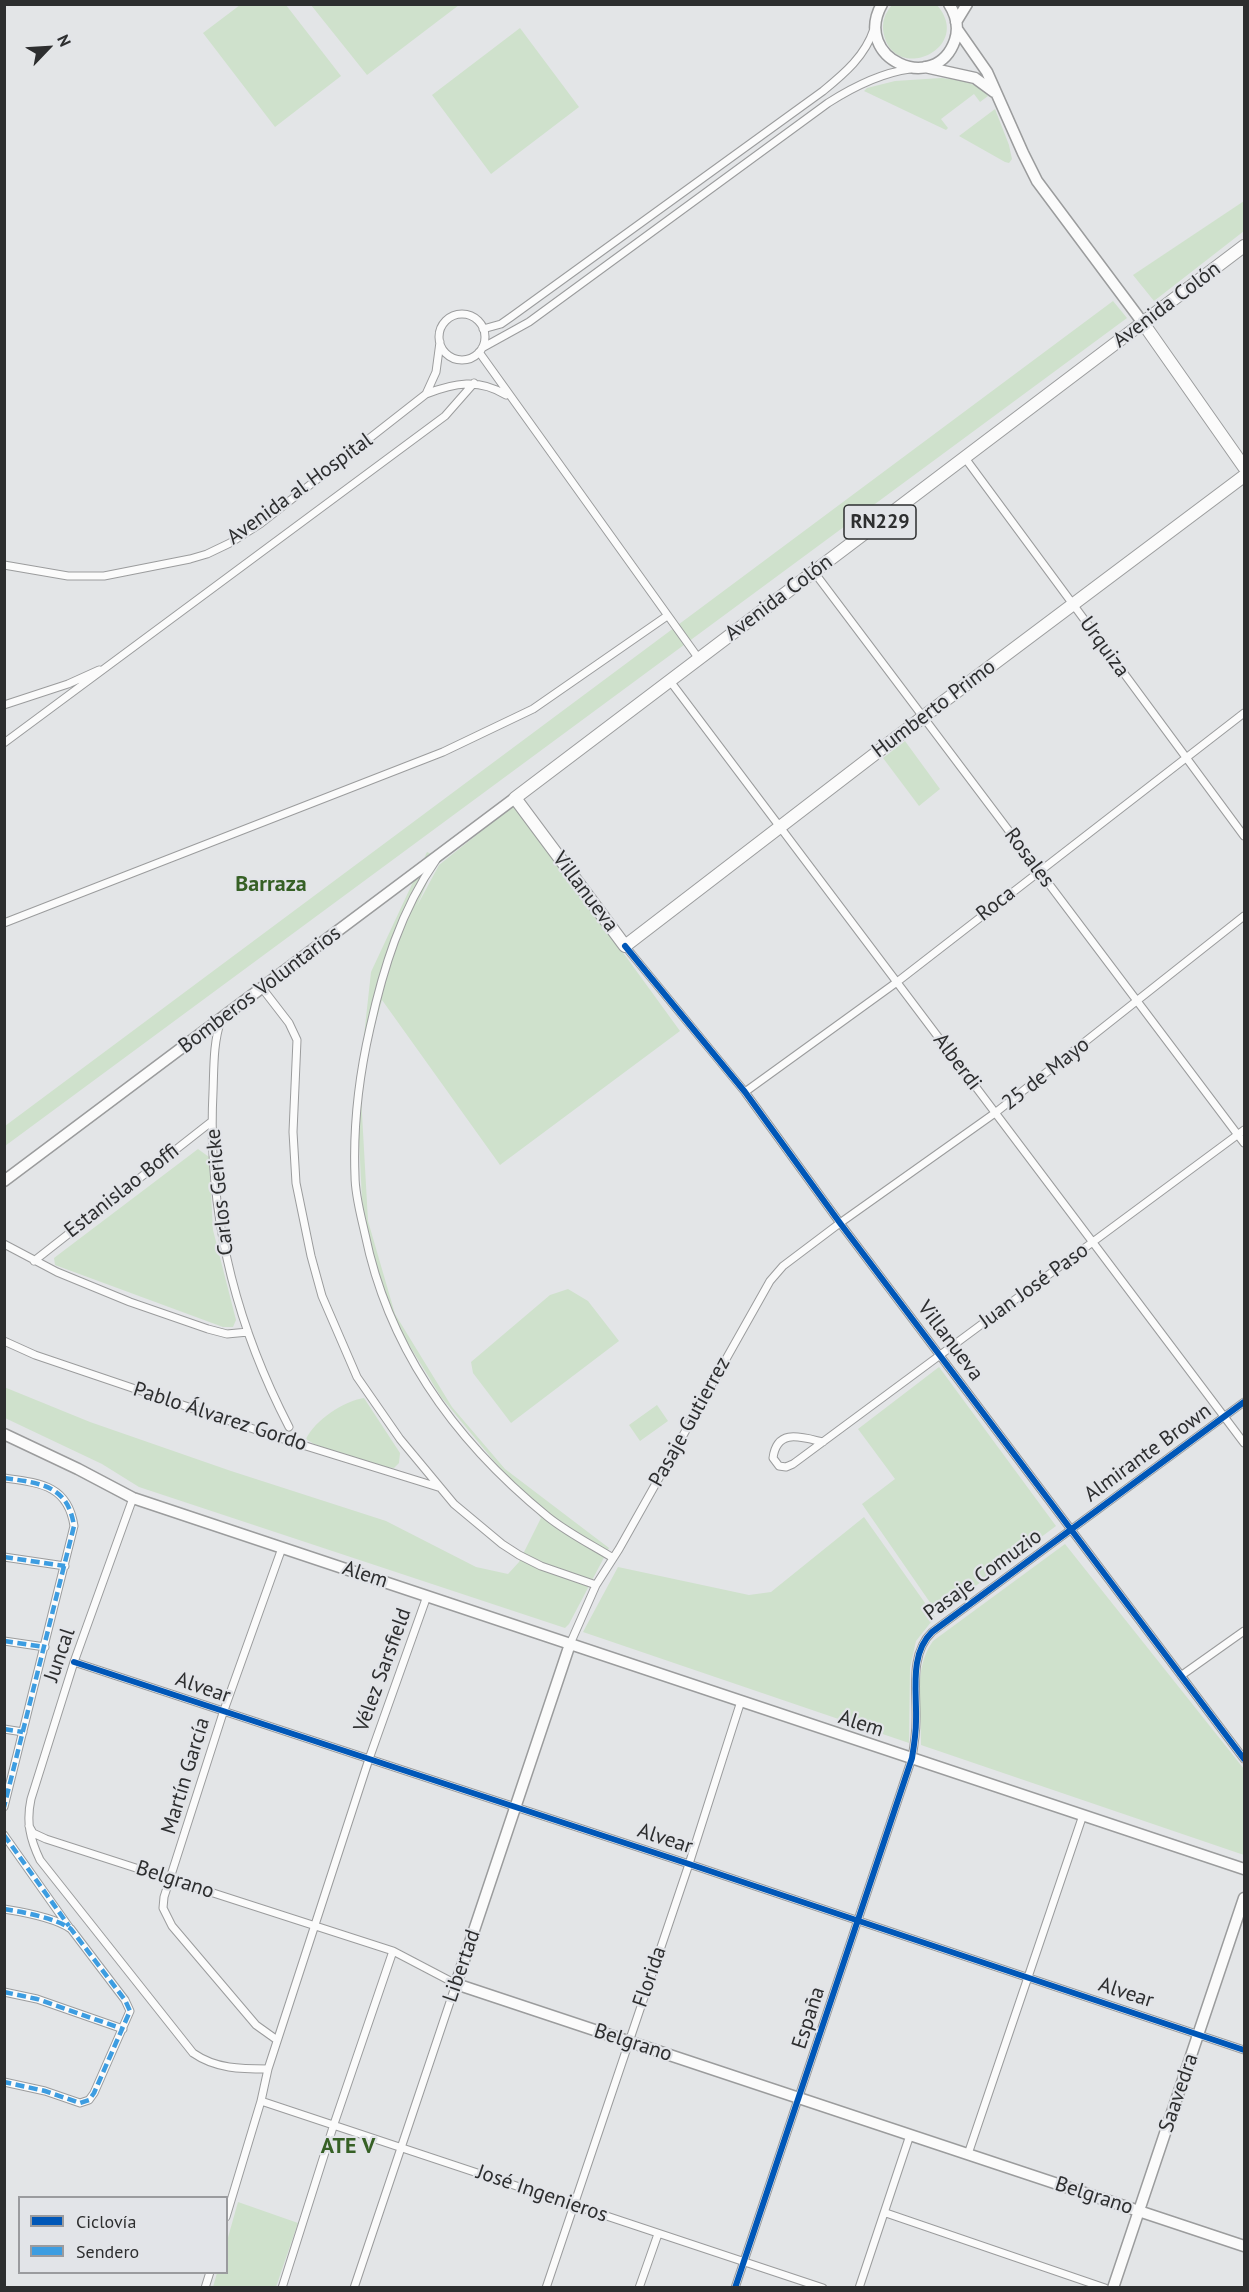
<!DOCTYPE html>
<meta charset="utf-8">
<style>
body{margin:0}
#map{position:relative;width:1249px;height:2292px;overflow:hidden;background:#e3e5e7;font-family:"PT Sans",sans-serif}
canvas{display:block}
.frame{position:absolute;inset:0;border:6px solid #2d2e2f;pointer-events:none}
.legend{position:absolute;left:18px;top:2196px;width:210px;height:78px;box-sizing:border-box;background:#e2e4e8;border:2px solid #9a9b9e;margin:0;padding:8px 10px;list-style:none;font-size:18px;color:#2d2e2f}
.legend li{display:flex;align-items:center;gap:12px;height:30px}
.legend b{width:30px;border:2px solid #9a9b9e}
.north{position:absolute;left:18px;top:18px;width:60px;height:60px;-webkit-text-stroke:4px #e2e4e8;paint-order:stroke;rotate:65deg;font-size:16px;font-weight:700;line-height:24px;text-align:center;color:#2d2e2f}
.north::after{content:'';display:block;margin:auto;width:21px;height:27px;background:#2d2e2f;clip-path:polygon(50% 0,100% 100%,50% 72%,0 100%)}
</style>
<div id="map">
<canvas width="1249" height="2292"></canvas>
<div class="frame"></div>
<ul class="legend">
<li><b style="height:8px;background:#0057b8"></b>Ciclovía</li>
<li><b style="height:8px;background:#3d9de1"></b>Sendero</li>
</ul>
<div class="north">N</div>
</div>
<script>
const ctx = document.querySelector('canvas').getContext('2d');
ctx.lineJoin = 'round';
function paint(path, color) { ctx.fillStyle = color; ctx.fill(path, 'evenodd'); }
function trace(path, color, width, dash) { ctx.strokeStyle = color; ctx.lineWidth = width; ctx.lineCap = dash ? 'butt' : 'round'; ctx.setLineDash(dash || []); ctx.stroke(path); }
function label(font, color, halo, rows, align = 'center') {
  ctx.font = font + ' "PT Sans",sans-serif'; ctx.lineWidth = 4.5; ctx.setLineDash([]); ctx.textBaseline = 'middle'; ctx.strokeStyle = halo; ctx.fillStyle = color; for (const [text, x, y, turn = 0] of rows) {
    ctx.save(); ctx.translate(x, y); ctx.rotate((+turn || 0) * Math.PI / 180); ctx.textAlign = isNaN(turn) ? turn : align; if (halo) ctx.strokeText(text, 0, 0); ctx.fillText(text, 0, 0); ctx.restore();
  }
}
const green = new Path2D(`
 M 240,5 L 286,5 L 341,76 L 275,127 L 203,33 Z
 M 311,5 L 459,5 L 367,75 Z
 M 892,5 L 937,5 C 974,48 896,84 884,35 C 881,23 885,13 892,5 Z
 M 520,28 L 579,107 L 491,174 L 432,95 Z
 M 941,78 C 959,80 975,81 988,96 L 980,102 L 974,94 L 941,119 L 948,128 L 946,130 L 864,91 L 867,88 L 895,81 Z
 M 995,109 L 1009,145 L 1012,159 L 1009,163 L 1005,162 L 959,136 Z
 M 1244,201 L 1244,231 L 1154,301 L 1133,275 Z
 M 1113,301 L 1127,318 L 5,1146 L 5,1126 Z
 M 905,741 L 940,789 L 919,806 L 883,758 Z
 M 515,804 L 680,1031 L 500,1165 L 382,1000 L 360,1078 L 368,1221 L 395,1314 L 452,1407 L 505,1469 L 609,1548 L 569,1624 L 565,1628 L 139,1487 L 102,1464 L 5,1418 L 4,1387 L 90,1422 L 231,1471 L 386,1521 L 476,1567 L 508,1574 L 519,1562 L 541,1518 L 441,1397 L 390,1314 L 363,1219 L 357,1100 L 371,972 L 427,852 L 438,857 L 417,906 L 439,865 Z
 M 198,1149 L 209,1157 L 213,1230 L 236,1320 L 233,1327 L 223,1327 L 55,1265 L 54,1258 Z
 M 568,1289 L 588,1301 L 619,1341 L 511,1423 L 473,1373 L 471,1362 L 550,1295 Z
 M 939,1367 L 1056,1526 L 938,1614 L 862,1504 L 895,1479 L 858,1429 Z
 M 364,1398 L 400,1453 L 399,1463 L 394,1468 L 375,1466 L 314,1444 L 306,1439 C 315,1420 344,1401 364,1398 Z
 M 657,1405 L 668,1421 L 640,1441 L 629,1425 Z
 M 864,1517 L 935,1617 L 916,1641 L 910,1668 L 909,1743 L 583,1632 L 618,1567 L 749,1595 L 771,1592 Z
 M 1065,1544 L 1244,1769 L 1244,1855 L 921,1745 C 922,1713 912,1669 933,1641 Z
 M 238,2202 L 298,2223 L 276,2287 L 213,2287 L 217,2273 L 226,2272 L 227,2241 Z`);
const street = new Path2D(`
 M439 337a23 23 0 1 1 46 0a23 23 0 1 1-46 0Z
 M 483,329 L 501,324 L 511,317 L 823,91 C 845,73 865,56 874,29
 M 482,348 L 529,322 L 828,103 C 853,87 880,73 910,69
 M 479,352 L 699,659
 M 426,394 C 454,383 479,378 506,395
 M 965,458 L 1244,836
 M 4,565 L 68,576 L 104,576 L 190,559 L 207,554 L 230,543 L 260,524 L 426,394 L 436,372 L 440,342
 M 814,572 L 1244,1143
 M 670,681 L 1244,1443
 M 4,705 L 68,684 L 99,670
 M 4,743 L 445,416 L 474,383
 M 436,860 C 401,910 383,969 370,1028 C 359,1076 353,1126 355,1176 C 355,1195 361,1216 365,1234 C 389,1351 457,1443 548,1517 C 568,1533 592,1545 613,1558
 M 4,923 L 443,752 L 533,709 L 667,616
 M 625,946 L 745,1092 L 840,1223 L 1244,1759
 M 262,988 L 289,1023 L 297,1040 L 293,1132 L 296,1183 L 311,1256 L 322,1296 L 357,1377 L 400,1439 L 454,1504 L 502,1544 L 519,1555 L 541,1566 L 596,1585
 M 221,1020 C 213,1043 214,1068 213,1092 C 207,1211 234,1321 289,1427
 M 745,1092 L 897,982 L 1244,713
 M 4,1244 L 57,1272 L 130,1302 L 208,1329 L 227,1334 L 248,1332
 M 34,1261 L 211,1122
 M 4,1341 L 35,1355 L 280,1438 L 438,1487
 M 823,1442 C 801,1437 777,1428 773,1458 L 779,1466 L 786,1467 L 793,1464 L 1244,1130
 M 4,1478 C 40,1483 68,1485 74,1526 L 4,1807
 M 133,1498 L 74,1662 L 31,1799 C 26,1822 30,1839 40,1860 L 193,2053 C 216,2069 241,2069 268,2069
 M 4,1557 L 65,1566
 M 4,1641 L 45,1647
 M 570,1644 L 596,1585 L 619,1549 L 770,1281 L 783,1266 L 840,1223 L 995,1113 L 1244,916
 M 74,1662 L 689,1864 L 1244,2050
 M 1182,1675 L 1244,1631
 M 4,1729 L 23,1732
 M 29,1826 L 33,1833 L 46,1839 L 393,1951 L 456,1984 L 354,2288
 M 4,1835 L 69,1927
 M 4,1909 C 23,1912 56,1918 71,1929 L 125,2000 L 130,2011 L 94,2093 L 89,2100 L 80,2103 L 45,2091 L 4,2082
 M 4,1992 L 37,1999 L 123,2029
 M 277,2040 L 256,2025 L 172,1926 L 163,1908 L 164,1897 L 223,1713 L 282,1548
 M 261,2101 L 823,2288
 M 968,2154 L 1083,1815
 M 886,2213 L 1105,2288
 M 226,2217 L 261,2101 L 268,2069 L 369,1759 L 427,1596
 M 205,2288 L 210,2272
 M 282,2288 L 334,2124 L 393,1951
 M 546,2288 L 689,1864 L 741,1701
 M 639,2288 L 658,2234
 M 735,2288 L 912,1758 C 914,1746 916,1733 916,1721 C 917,1692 909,1654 932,1632 L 1244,1402
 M 859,2288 L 910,2135`);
const secondary = new Path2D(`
 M 882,4 C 851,59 936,96 955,40 C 959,28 956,15 949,4
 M 956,22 L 967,4
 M 957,29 L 987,72 L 1023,153 L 1037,181 L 1143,323
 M 925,67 L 975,78 L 994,92
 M 4,1181 L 515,798
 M 4,1434 L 78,1469 L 133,1498 L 1244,1869
 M 570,1644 L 456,1984 L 1244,2246
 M 1113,2288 L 1244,1898`);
const primary = new Path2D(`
 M 1244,246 L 515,798 L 625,946 L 923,717 L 1244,476
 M 1143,323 L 1244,467`);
const quiet = new Path2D(`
 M 4,1478 C 40,1483 68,1485 74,1526 L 4,1807
 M 4,1557 L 65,1566
 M 4,1641 L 45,1647
 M 4,1729 L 23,1732
 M 4,1835 L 69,1926
 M 4,1909 C 23,1912 56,1918 71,1929 L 125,2000 L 130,2011 L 94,2093 L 89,2100 L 80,2103 L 45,2091 L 4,2082
 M 4,1992 L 37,1999 L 123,2029`);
const cycleway = new Path2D(`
 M 625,946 L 745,1092 L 840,1223 L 1244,1759
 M 74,1662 L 689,1864 L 1244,2050
 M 735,2288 L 912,1758 C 914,1746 916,1733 916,1721 C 917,1692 909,1654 932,1632 L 1244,1402`);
const shields = [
 [880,522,72]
];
const shieldNames = [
 ["RN229",880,522]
];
const streetNames = [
 ["Avenida Colón",1167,305,-37],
 ["Avenida al Hospital",300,489,-36],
 ["Avenida Colón",779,598,-37],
 ["Urquiza",1104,647,54],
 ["Humberto Primo",934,709,-37],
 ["Rosales",1029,858,53],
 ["Villanueva",585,892,53],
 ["Roca",996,904,-38],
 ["Bomberos Voluntarios",260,990,-37],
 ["Alberdi",957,1062,53],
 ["25 de Mayo",1046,1074,-38],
 ["Estanislao Boffi",122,1191,-38],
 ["Carlos Gericke",220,1192,-96],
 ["Juan José Paso",1034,1286,-36],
 ["Villanueva",950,1341,53],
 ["Pablo Álvarez Gordo",220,1417,18],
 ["Pasaje Gutierrez",690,1422,-61],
 ["Almirante Brown",1148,1453,-36],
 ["Alem",365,1575,18],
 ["Pasaje Comuzio",983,1575,-36],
 ["Juncal",60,1655,-71],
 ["Vélez Sarsfield",383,1670,-70],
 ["Alvear",203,1688,19],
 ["Alem",861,1724,18],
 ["Martín García",186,1776,-73],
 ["Alvear",665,1839,18],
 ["Belgrano",175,1880,18],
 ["Libertad",462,1966,-71],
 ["Florida",650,1977,-71],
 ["Alvear",1126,1993,18],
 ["España",809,2018,-72],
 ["Belgrano",633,2043,18],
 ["Saavedra",1179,2093,-71],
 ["José Ingenieros",542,2194,19],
 ["Belgrano",1094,2196,18]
];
const neighbourhoodNames = [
 ["Barraza",271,885],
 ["ATE V",348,2147]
];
paint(green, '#cfe1cc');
trace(street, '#9b9c9d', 9);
trace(secondary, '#9b9c9d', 13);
trace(primary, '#9b9c9d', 14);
trace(street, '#fbfbfb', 7);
trace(secondary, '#fbfbfb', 10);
trace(primary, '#fbfbfb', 12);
trace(quiet, '#3d9de1', 4.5, [9, 4.5]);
trace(cycleway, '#0057b8', 6);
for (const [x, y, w] of shields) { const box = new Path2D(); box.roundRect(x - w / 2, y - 17, w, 34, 4.5); ctx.fillStyle = '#e2e4e8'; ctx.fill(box); trace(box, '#2d2e2f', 1.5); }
label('bold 20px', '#2d2e2f', null, shieldNames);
label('21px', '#2d2e2f', '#e2e4e8', streetNames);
label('bold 22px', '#366025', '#e2e4e8', neighbourhoodNames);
</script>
